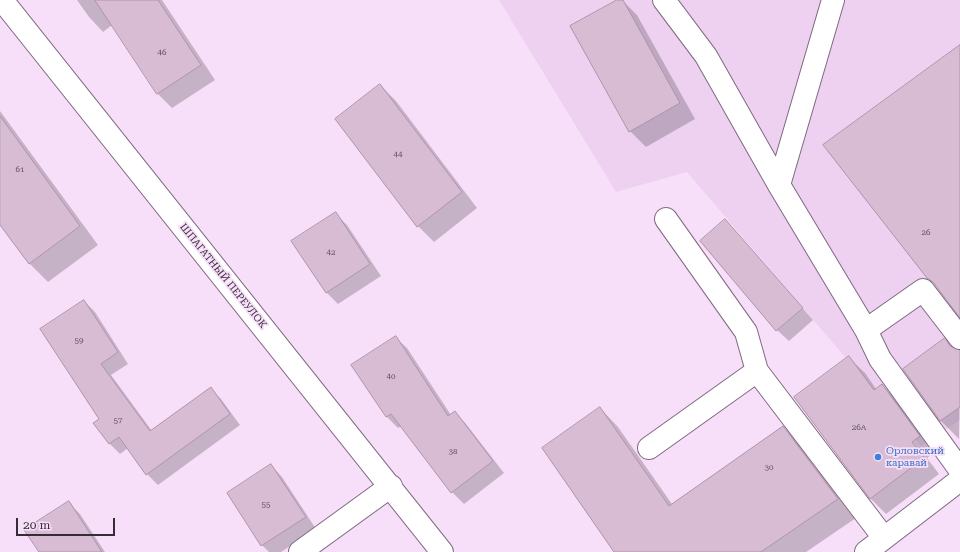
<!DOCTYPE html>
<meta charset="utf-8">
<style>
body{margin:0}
#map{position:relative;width:960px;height:552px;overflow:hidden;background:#f8dff9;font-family:"Roboto Serif",serif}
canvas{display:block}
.scale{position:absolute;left:16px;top:518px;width:99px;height:18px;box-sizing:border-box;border:2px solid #352c36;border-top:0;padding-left:5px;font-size:12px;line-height:14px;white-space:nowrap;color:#352c36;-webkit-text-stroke:3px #f8dff9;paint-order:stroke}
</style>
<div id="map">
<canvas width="960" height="552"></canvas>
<div class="scale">20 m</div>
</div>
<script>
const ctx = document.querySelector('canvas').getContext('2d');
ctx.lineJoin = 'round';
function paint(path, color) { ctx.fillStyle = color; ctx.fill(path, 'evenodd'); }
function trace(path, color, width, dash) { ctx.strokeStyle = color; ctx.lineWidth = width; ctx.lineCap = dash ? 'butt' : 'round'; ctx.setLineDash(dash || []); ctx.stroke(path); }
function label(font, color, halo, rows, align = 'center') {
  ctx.font = font + ' "Roboto Serif",serif'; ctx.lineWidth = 3.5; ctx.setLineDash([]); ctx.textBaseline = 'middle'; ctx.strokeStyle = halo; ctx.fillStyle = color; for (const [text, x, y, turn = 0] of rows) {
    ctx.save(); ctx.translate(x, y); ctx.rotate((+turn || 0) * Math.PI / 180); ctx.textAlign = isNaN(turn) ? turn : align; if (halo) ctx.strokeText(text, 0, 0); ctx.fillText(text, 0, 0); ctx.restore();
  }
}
const built = new Path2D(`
 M 499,0 L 960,0 L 960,420 L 921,446 L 687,172 L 616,192 Z`);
const shadow = new Path2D(`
 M 77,0 L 162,0 L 215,80 L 172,108 L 158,94 L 112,25 L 103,32 L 89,17 Z
 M 619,0 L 622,0 L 637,15 L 695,119 L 646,147 L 630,131 Z
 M 380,85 L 396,101 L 477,208 L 434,242 L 418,226 Z
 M 0,111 L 98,245 L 48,282 L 29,263 L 0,223 Z
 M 335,213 L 347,225 L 381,276 L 338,304 L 327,293 L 293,241 Z
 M 725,220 L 813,320 L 789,341 L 777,330 Z
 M 84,301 L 95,312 L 128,364 L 111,375 L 152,431 L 210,388 L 221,399 L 240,425 L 158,485 L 147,474 L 128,448 L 120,454 L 110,444 L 100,419 Z
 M 395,337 L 407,348 L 451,415 L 455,412 L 466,424 L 504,473 L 464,504 L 452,492 L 402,426 L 398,428 L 387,417 L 353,365 Z
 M 944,340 L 955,350 L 960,351 L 959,439 L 941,421 L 904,369 Z
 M 849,358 L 865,373 L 876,389 L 882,385 L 898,401 L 935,452 L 927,458 L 939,474 L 886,514 L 870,498 Z
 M 600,408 L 618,427 L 672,504 L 783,427 L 802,446 L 856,518 L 806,552 L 616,552 Z
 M 271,465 L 282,477 L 316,529 L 281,552 L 269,552 L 262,545 Z
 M 68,502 L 80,514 L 105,552 L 40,552 Z`);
const building = new Path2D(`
 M 95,0 L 158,0 L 201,65 L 157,94 Z
 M 617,0 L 623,0 L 680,103 L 629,132 L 570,26 Z
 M 960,45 L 960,318 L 933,282 L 927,278 L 823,145 Z
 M 380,84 L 462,192 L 417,227 L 335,119 Z
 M 0,116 L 80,226 L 29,264 L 0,225 Z
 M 336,212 L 370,264 L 326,293 L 291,241 Z
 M 725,219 L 803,308 L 776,331 L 700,241 Z
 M 84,300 L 118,352 L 101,364 L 150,431 L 211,387 L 230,414 L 146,475 L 119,437 L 109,444 L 93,423 L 99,419 L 40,329 Z
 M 396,336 L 448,416 L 455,411 L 493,461 L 451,493 L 391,414 L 386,417 L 351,365 Z
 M 945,338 L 950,346 L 960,350 L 960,407 L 940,421 L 903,369 Z
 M 849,356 L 874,390 L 882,384 L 920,436 L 912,442 L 924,458 L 870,499 L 794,397 Z
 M 600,407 L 669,506 L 783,426 L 838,499 L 761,552 L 614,552 L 542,448 Z
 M 271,464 L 306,517 L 261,546 L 227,493 Z
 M 69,501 L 102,552 L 39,552 L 24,530 Z`);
const minor = new Path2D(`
 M 2,0 L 442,552
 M 664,0 L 706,56 L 779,185
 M 833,0 L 779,185 L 866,330 L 880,359 L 960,470
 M 666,219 L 746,332 L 757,371 L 884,538
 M 866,330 L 923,290 L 960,338
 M 649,448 L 757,371
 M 300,552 L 391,486
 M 866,552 L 960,480`);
const markers = [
 [878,457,4,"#3f7fe0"]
];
const numberNames = [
 ["46",162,53],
 ["44",398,155],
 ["61",20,170],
 ["26",926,233],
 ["42",331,253],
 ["59",79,341],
 ["40",391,377],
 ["57",118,421],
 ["26А",859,428],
 ["38",453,452],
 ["30",769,468],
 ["55",266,505]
];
const streetNames = [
 ["ШПАГАТНЫЙ ПЕРЕУЛОК",223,276,51]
];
const shopNames = [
 ["Орловский",886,451],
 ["каравай",886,463]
];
paint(built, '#eed1f0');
paint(shadow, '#0003');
paint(building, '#d7bcd3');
trace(building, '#ae94aa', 1);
trace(minor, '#7f6980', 24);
trace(minor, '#fff', 22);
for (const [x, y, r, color] of markers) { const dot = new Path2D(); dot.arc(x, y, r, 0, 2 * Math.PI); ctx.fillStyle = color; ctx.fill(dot); trace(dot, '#f8dff9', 1.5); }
label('8px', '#5e505d', null, numberNames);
label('10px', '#352c36', '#f8dff9', streetNames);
label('10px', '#366cbe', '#f8dff9', shopNames, 'left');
</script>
